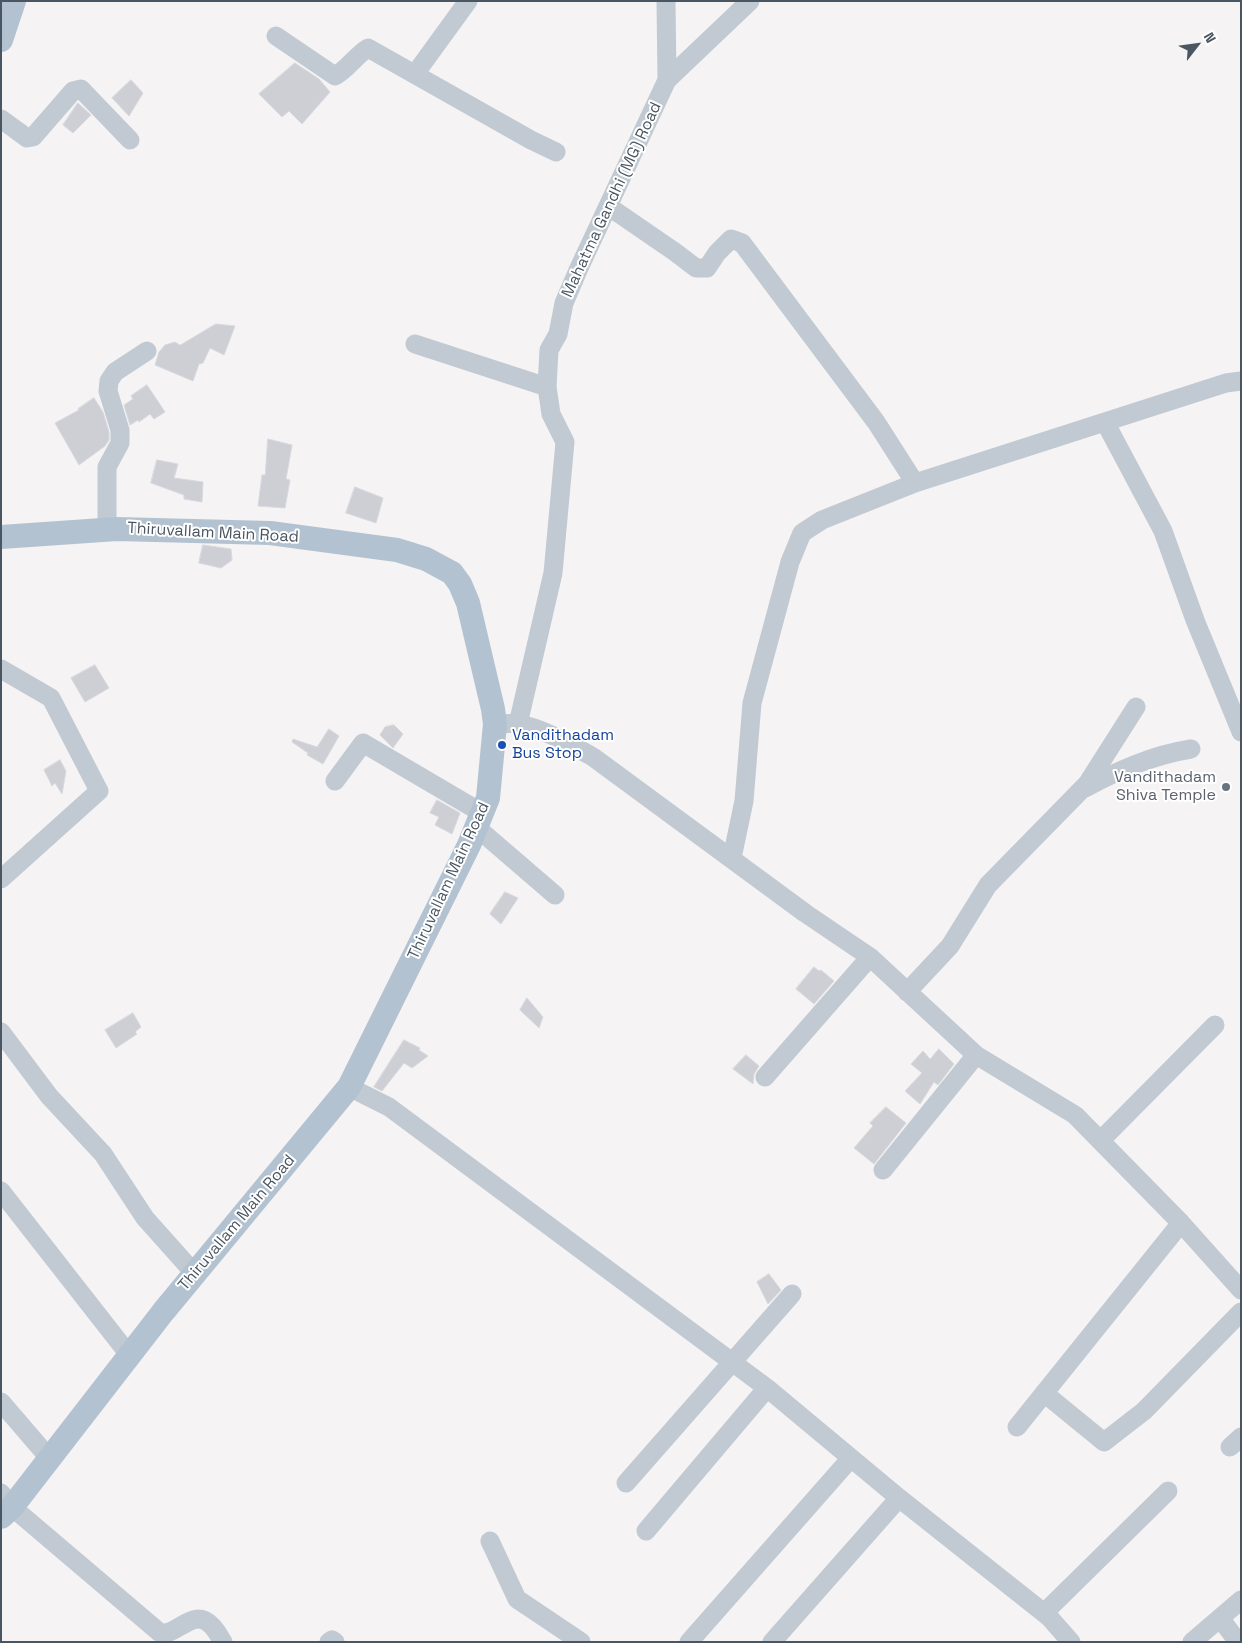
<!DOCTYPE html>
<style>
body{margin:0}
#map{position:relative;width:1242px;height:1643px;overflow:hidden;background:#f5f3f3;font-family:"Space Grotesk",sans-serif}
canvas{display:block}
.frame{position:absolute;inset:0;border:2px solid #4a5661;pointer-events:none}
.north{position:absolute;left:1172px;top:20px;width:50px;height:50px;-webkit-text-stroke:4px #fff;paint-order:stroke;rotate:60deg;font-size:14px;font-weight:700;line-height:20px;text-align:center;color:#4a5661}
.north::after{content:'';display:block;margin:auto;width:18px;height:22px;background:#4a5661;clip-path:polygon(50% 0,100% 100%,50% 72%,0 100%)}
</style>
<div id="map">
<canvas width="1242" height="1643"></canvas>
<div class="frame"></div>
<div class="north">N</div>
</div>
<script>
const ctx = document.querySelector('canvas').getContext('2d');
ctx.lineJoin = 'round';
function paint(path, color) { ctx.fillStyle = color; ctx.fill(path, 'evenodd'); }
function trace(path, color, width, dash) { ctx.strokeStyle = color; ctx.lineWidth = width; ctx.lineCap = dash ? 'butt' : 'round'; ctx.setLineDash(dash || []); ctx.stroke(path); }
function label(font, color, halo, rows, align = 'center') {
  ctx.font = font + ' "Space Grotesk",sans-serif'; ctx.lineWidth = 4; ctx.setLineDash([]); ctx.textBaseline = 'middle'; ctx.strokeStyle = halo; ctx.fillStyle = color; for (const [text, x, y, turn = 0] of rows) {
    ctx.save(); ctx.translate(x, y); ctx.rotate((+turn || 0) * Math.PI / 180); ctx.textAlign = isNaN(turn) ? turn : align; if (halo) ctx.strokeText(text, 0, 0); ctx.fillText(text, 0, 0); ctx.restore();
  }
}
const building = new Path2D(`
 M 295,63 L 319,79 L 330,92 L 302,124 L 289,111 L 282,117 L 259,94 Z
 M 131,80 L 143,93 L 129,116 L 112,98 Z
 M 78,103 L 91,115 L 73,133 L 63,125 Z
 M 216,324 L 235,326 L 224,355 L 210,348 L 203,363 L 199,364 L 193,381 L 155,365 L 159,352 L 165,345 L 175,342 L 180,345 Z
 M 147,385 L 165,412 L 154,419 L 150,414 L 139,422 L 138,420 L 130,425 L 124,405 L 133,399 L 131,396 Z
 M 94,398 L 103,412 L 109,432 L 109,440 L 105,446 L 79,465 L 55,423 L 79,410 L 78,409 Z
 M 268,439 L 292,445 L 286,479 L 290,480 L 285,508 L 258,506 L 262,475 L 265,475 Z
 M 157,460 L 178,464 L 174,478 L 203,482 L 202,502 L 184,499 L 184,495 L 151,483 Z
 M 355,487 L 383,498 L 376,523 L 346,513 Z
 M 203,545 L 231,549 L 232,560 L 221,568 L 199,563 Z
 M 95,665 L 109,688 L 85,702 L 71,678 Z
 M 394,725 L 403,734 L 393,748 L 380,735 L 385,727 Z
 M 329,729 L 339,736 L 323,764 L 307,755 L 308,753 L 292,742 L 293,739 L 317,747 Z
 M 60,760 L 66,771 L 62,794 L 55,783 L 52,786 L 44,770 Z
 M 437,800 L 460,813 L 452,834 L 435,825 L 439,817 L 430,813 Z
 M 505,892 L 518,898 L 501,924 L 490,914 Z
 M 814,967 L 819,971 L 821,970 L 834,981 L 814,1004 L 796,989 Z
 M 527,998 L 543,1017 L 539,1028 L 520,1010 Z
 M 133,1013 L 141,1027 L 135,1032 L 137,1034 L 116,1048 L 105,1030 Z
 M 404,1040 L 420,1048 L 419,1050 L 428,1056 L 412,1068 L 404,1063 L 382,1091 L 374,1087 Z
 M 939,1049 L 954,1064 L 938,1085 L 934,1082 L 920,1104 L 905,1091 L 922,1073 L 911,1064 L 923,1051 L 930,1059 Z
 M 746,1055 L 759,1066 L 754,1074 L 753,1084 L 733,1069 Z
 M 886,1107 L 906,1123 L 874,1164 L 854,1148 L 873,1126 L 870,1123 Z
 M 769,1274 L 781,1290 L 768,1304 L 757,1282 Z`);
const minor = new Path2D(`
 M 666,1 L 667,80
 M 276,36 L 335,76 C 348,69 355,56 368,48 L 531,140 L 556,152
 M 415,74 L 468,1
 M 1,119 L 27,138 L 33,137 L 73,91 L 81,89 L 130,140
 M 608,206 L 675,252 L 696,268 L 707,268 L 717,253 L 731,239 L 742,243 L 876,422 L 915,483
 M 415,344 L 547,387
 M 1105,422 L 1163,531 L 1195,620 L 1241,732
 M 107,530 L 107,467 L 120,443 L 120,430 L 108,391 L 109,381 L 115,372 L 147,351
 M 1,669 L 51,698 L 99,791 L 1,879
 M 495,724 C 502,724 511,723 518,724 C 543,728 571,745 593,757 L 805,913 L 870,957 L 976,1055 L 1075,1115 L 1181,1223 L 1241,1290
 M 518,724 L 553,573 L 565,442 L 551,414 L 547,387 L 549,350 L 558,334 L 564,303 L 579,268 L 667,80 L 750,1
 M 335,781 L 363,743 L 482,813
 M 1085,788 C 1119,770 1153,755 1191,749
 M 476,827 L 555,895
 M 732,858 L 744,801 L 752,703 L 790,562 L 802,533 L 822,520 L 915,483 L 1226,383 L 1241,381
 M 907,992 L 950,946 L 988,885 L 1087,784 L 1136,707
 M 1,1032 L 49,1096 L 103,1154 L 145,1218 L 195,1274
 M 765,1077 L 870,957
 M 349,1087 L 389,1107 L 767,1388 L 899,1498 L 1049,1617 L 1071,1642
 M 1101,1140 L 1215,1025
 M 883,1170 L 976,1055
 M 1,1191 L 130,1356
 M 1044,1393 L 1104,1442 L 1144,1411 L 1241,1312
 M 1,1402 L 50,1459
 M 1017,1427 L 1181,1223
 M 1230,1447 L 1241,1437
 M 626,1483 L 792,1294
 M 1,1493 L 12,1507 L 159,1632 C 176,1639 192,1605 212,1626 C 216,1630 220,1637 223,1642
 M 646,1531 L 767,1388
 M 490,1541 L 517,1599 L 581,1642
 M 1044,1613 L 1168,1491
 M 1220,1618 L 1238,1642
 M 329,1642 L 332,1640 L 335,1642
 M 689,1642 L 851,1458
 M 772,1642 L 899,1498
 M 1192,1642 L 1241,1600`);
const major = new Path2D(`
 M 1,40 L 14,1
 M 1,537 L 117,529 L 270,533 L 397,550 L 426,559 L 452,573 L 460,584 L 468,603 L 493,709 L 495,724 L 488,798 L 469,845 L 349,1087 L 163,1312 L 12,1507 L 1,1517`);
const markers = [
 [502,745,5,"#1a4fb4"],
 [1226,787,5,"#6b7280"]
];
const streetNames = [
 ["Mahatma Gandhi (MG) Road",612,200,-65],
 ["Thiruvallam Main Road",213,533,3],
 ["Thiruvallam Main Road",449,881,-65],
 ["Thiruvallam Main Road",237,1223,-50]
];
const transitNames = [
 ["Vandithadam",512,736],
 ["Bus Stop",512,754]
];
const worshipNames = [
 ["Vandithadam",1216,778],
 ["Shiva Temple",1216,796]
];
paint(building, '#cdcfd5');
trace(building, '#d7d9de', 1);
trace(minor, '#c1cad2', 19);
trace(major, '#b3c2d1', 24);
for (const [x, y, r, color] of markers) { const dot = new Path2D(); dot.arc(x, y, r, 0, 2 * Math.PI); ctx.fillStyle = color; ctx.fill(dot); trace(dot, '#fff', 2); }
label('16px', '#4a5661', '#fff', streetNames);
label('16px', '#164399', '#fff', transitNames, 'left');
label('16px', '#5b616d', '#fff', worshipNames, 'right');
</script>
